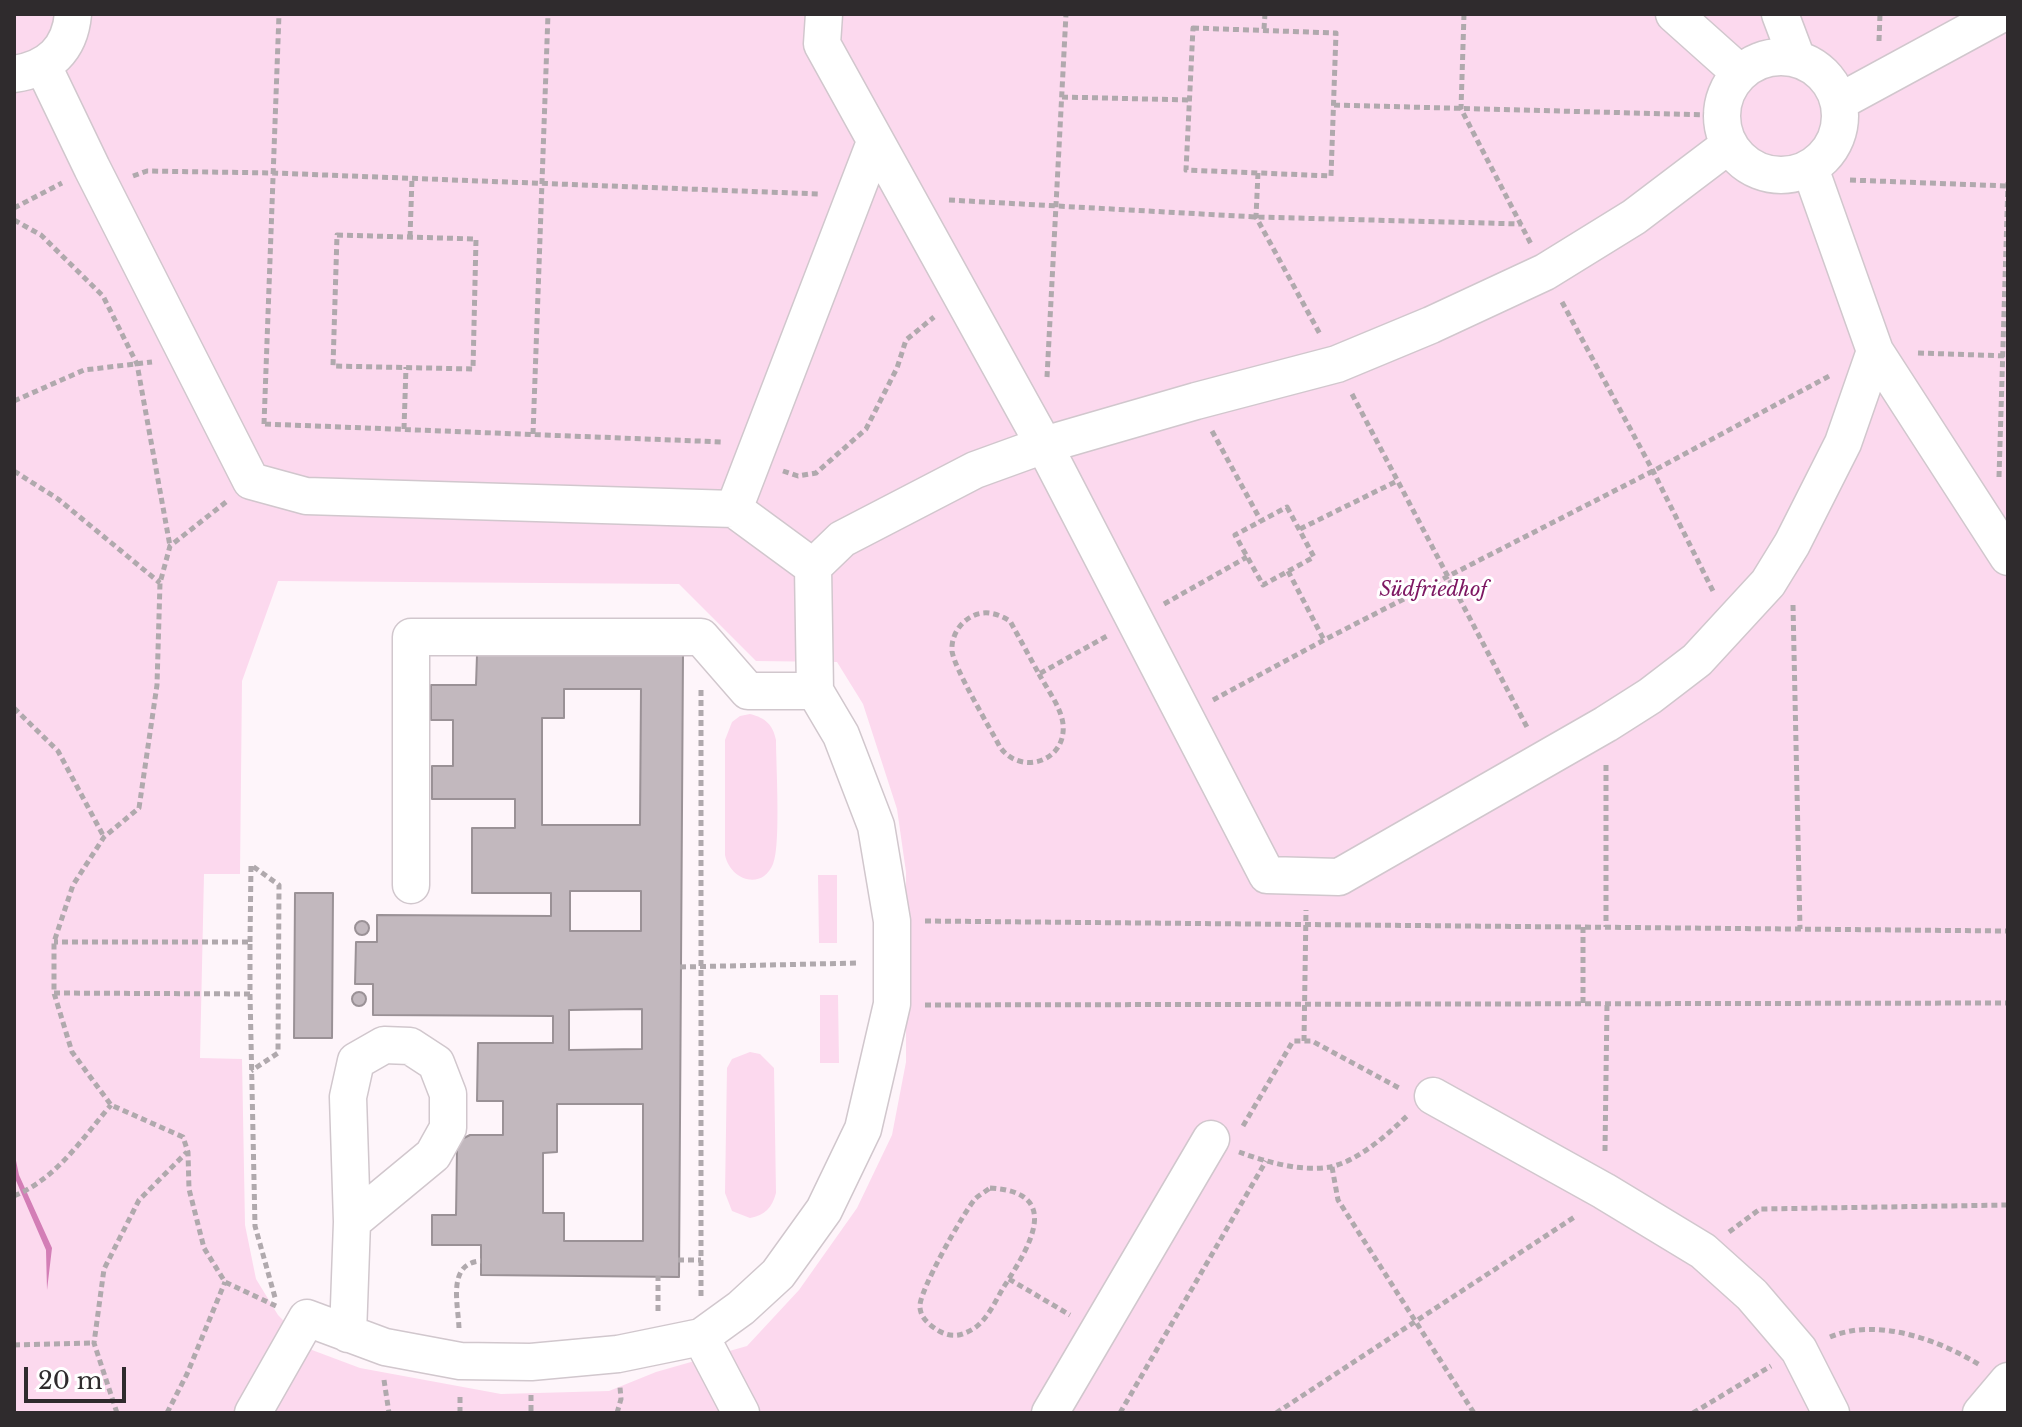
<!DOCTYPE html>
<meta charset="utf-8">
<style>
body{margin:0}
#map{position:relative;width:2022px;height:1427px;overflow:hidden;background:#fef5fa;font-family:"Libre Baskerville",serif}
canvas{display:block}
.frame{position:absolute;inset:0;border:16px solid #2f2b2d;pointer-events:none}
.scale{position:absolute;left:24px;top:1367px;width:102px;height:36px;box-sizing:border-box;border:4px solid #2f2b2d;border-top:0;padding-left:10px;font-size:24px;line-height:28px;white-space:nowrap;color:#2f2b2d;-webkit-text-stroke:6px #fff;paint-order:stroke}
</style>
<div id="map">
<canvas width="2022" height="1427"></canvas>
<div class="frame"></div>
<div class="scale">20 m</div>
</div>
<script>
const ctx = document.querySelector('canvas').getContext('2d');
ctx.lineJoin = 'round';
function paint(path, color) { ctx.fillStyle = color; ctx.fill(path, 'evenodd'); }
function trace(path, color, width, dash) { ctx.strokeStyle = color; ctx.lineWidth = width; ctx.lineCap = dash ? 'butt' : 'round'; ctx.setLineDash(dash || []); ctx.stroke(path); }
function label(font, color, halo, rows, align = 'center') {
  ctx.font = font + ' "Libre Baskerville",serif'; ctx.lineWidth = 6; ctx.setLineDash([]); ctx.textBaseline = 'middle'; ctx.strokeStyle = halo; ctx.fillStyle = color; for (const [text, x, y, turn = 0] of rows) {
    ctx.save(); ctx.translate(x, y); ctx.rotate((+turn || 0) * Math.PI / 180); ctx.textAlign = isNaN(turn) ? turn : align; if (halo) ctx.strokeText(text, 0, 0); ctx.fillText(text, 0, 0); ctx.restore();
  }
}
const green = new Path2D(`
 M 14,14 L 2008,14 L 2008,1413 L 14,1413 ZM 278,581 L 679,584 L 756,661 L 837,662 L 863,704 L 897,809 L 906,872 L 906,1062 L 892,1135 L 857,1208 L 799,1290 L 747,1346 L 656,1372 L 609,1391 L 501,1394 L 360,1368 L 312,1350 L 278,1315 L 256,1279 L 245,1225 L 242,1059 L 200,1058 L 204,874 L 240,874 L 242,681 Z
 M 750,714 C 766,718 773,725 776,740 C 776,764 781,847 773,864 C 762,891 730,880 725,855 L 725,740 L 732,722 L 740,716 Z
 M 818,875 L 837,875 L 837,943 L 819,943 Z
 M 820,995 L 838,995 L 839,1063 L 820,1063 Z
 M 750,1052 L 760,1054 L 774,1068 L 776,1193 C 772,1208 765,1215 750,1218 L 732,1211 L 725,1193 L 727,1068 L 732,1059 Z`);
const water = new Path2D(`
 M 14,1151 L 19,1175 L 52,1248 L 47,1290 L 46,1250 L 14,1176 Z`);
const building = new Path2D(`
 M 683,653 L 679,1277 L 481,1275 L 481,1245 L 432,1245 L 432,1215 L 456,1215 L 457,1150 L 460,1140 L 470,1135 L 503,1135 L 503,1101 L 477,1101 L 478,1043 L 553,1043 L 553,1016 L 373,1015 L 373,984 L 355,984 L 356,942 L 377,942 L 377,915 L 551,916 L 551,893 L 472,893 L 472,828 L 515,828 L 515,799 L 432,799 L 432,766 L 453,766 L 453,720 L 431,720 L 431,685 L 476,685 L 477,655 ZM 564,689 L 641,689 L 640,825 L 542,825 L 542,718 L 564,718 ZM 570,891 L 641,891 L 641,931 L 570,931 ZM 642,1009 L 642,1049 L 569,1050 L 569,1010 ZM 557,1104 L 643,1104 L 643,1241 L 564,1241 L 564,1213 L 543,1213 L 543,1153 L 557,1152 Z
 M 295,893 L 333,893 L 332,1038 L 294,1038 Z
 M355 928a7 7 0 1 1 14 0a7 7 0 1 1-14 0Z
 M352 999a7 7 0 1 1 14 0a7 7 0 1 1-14 0Z`);
const path = new Path2D(`
 M 1464,14 L 1461,109 L 1531,244
 M 1193,28 L 1336,33 L 1331,176 L 1186,170 Z
 M 1264,29 L 1265,14
 M 1879,41 L 1880,14
 M 1062,97 L 1189,100
 M 1334,105 L 1709,115
 M 1258,173 L 1256,217 L 1321,336
 M 133,176 L 147,171 L 273,173 L 818,194
 M 1850,180 L 2008,186
 M 949,200 L 1256,217 L 1522,224
 M 14,208 L 62,183
 M 14,220 L 41,235 L 103,296 L 137,364 L 170,546
 M 337,235 L 476,239 L 473,369 L 333,366 Z
 M 410,237 L 412,178
 M 1562,302 L 1653,471 L 1713,591
 M 1918,353 L 2008,356
 M 1047,377 L 1066,14
 M 1352,394 L 1528,729
 M 14,401 L 84,370 L 152,362
 M 264,424 L 279,14
 M 265,424 L 723,442
 M 404,429 L 406,367
 M 1212,431 L 1261,521
 M 533,434 L 548,14
 M 14,471 L 58,499 L 160,583
 M 783,471 L 798,476 L 816,473 L 866,429 L 897,368 L 906,340 L 934,317
 M 1999,477 L 2008,182
 M 226,502 L 170,546 L 160,583 L 157,685 L 139,808 L 104,837 L 73,885 L 54,942 L 54,993 L 72,1052 L 111,1105 L 183,1137 L 188,1152 L 189,1189 L 204,1248 L 225,1282 L 276,1306
 M 1287,507 L 1314,557 L 1263,585 L 1235,535 Z
 M 1300,529 L 1397,481
 M 1288,571 L 1324,640
 M 1164,604 L 1247,557
 M 1793,605 L 1800,929
 M 1039,674 C 1047,689 1061,707 1063,724 C 1067,762 1020,776 1000,747 C 990,728 954,668 952,651 C 951,638 958,625 969,618 C 983,609 997,613 1010,621 L 1039,674 L 1107,636
 M 701,690 L 701,1296
 M 1213,700 L 1324,640 L 1653,471 L 1831,375
 M 14,708 L 58,751 L 104,837
 M 1606,765 L 1606,927
 M 925,921 L 2008,931
 M 1583,927 L 1583,1004
 M 250,942 L 251,865 L 279,885 L 278,1053 L 251,1071
 M 680,967 L 859,963
 M 54,993 L 250,994 L 250,942 L 54,942
 M 250,994 L 255,1226 L 276,1301
 M 925,1005 L 2008,1003
 M 1304,1041 L 1306,910
 M 1243,1126 L 1293,1041 L 1312,1041 L 1399,1088
 M 1605,1151 L 1607,1004
 M 1239,1152 C 1266,1162 1302,1172 1330,1167 C 1358,1161 1387,1135 1407,1116
 M 1332,1167 L 1338,1200 L 1474,1413
 M 990,1188 C 1063,1192 1030,1246 1005,1285 C 996,1299 988,1320 973,1329 C 961,1336 952,1338 939,1331 C 931,1326 921,1319 920,1308 C 917,1294 964,1212 975,1199 C 979,1195 985,1192 990,1188 Z
 M 14,1196 C 57,1178 81,1140 111,1105
 M 1729,1232 L 1760,1209 L 2008,1205
 M 678,1260 L 701,1260
 M 1009,1279 L 1070,1315
 M 658,1311 L 658,1276
 M 459,1328 C 458,1303 447,1263 481,1261
 M 1830,1337 C 1877,1317 1939,1340 1980,1365
 M 14,1345 L 94,1343
 M 384,1380 L 389,1413
 M 531,1395 L 531,1413
 M 117,1413 L 94,1343 L 104,1269 L 139,1200 L 187,1152
 M 167,1413 L 187,1374 L 225,1282
 M 460,1413 L 460,1394
 M 617,1413 L 621,1399 L 620,1387
 M 1120,1413 L 1266,1161
 M 1276,1413 L 1576,1216
 M 1693,1413 L 1771,1366`);
const minor = new Path2D(`
 M 824,14 L 822,44 L 1044,445 L 1267,875 L 1339,877 L 1606,724 L 1650,696 L 1697,660 L 1768,583 L 1792,544 L 1843,443 L 1875,351
 M 1674,14 L 1740,73
 M 1780,14 L 1797,59
 M1722 116a59 59 0 1 1 118 0a59 59 0 1 1-118 0Z
 M 43,66 L 92,168 L 251,481 L 306,496 L 734,509 L 813,567
 M 14,74 C 49,69 70,49 73,14
 M 1839,102 L 2001,14
 M 1810,168 L 1875,351 L 2008,557
 M 734,509 L 875,142
 M 411,885 L 411,637 L 701,637 L 748,691 L 815,691
 M 1433,1096 L 1604,1191 L 1703,1251 L 1752,1295 L 1799,1350 L 1831,1413
 M 348,1334 L 352,1222 L 433,1155 L 448,1128 L 448,1094 L 436,1063 L 410,1046 L 384,1045 L 356,1061 L 348,1097 L 352,1222
 M 701,1337 L 741,1413
 M 253,1413 L 307,1318 L 385,1347 L 460,1361 L 531,1362 L 618,1354 L 701,1337 L 741,1308 L 778,1274 L 824,1210 L 863,1129 L 892,1004 L 892,921 L 876,826 L 841,735 L 815,691 L 813,567 L 842,539 L 975,470 L 1044,445 L 1196,401 L 1337,364 L 1431,325 L 1545,272 L 1634,217 L 1729,145
 M 1050,1413 L 1211,1139
 M 1981,1413 L 2008,1381`);
const parkNames = [
 ["Südfriedhof",1433,590]
];
paint(green, '#fcd9ee');
paint(water, '#d37eb6');
paint(building, '#c2b8be');
trace(building, '#9a9196', 2);
trace(minor, '#d1c7cd', 39);
trace(path, '#b0a9ad', 5, [6, 4]);
trace(minor, '#fff', 36);
label('italic 20px', '#7d1762', '#fff', parkNames);
</script>
